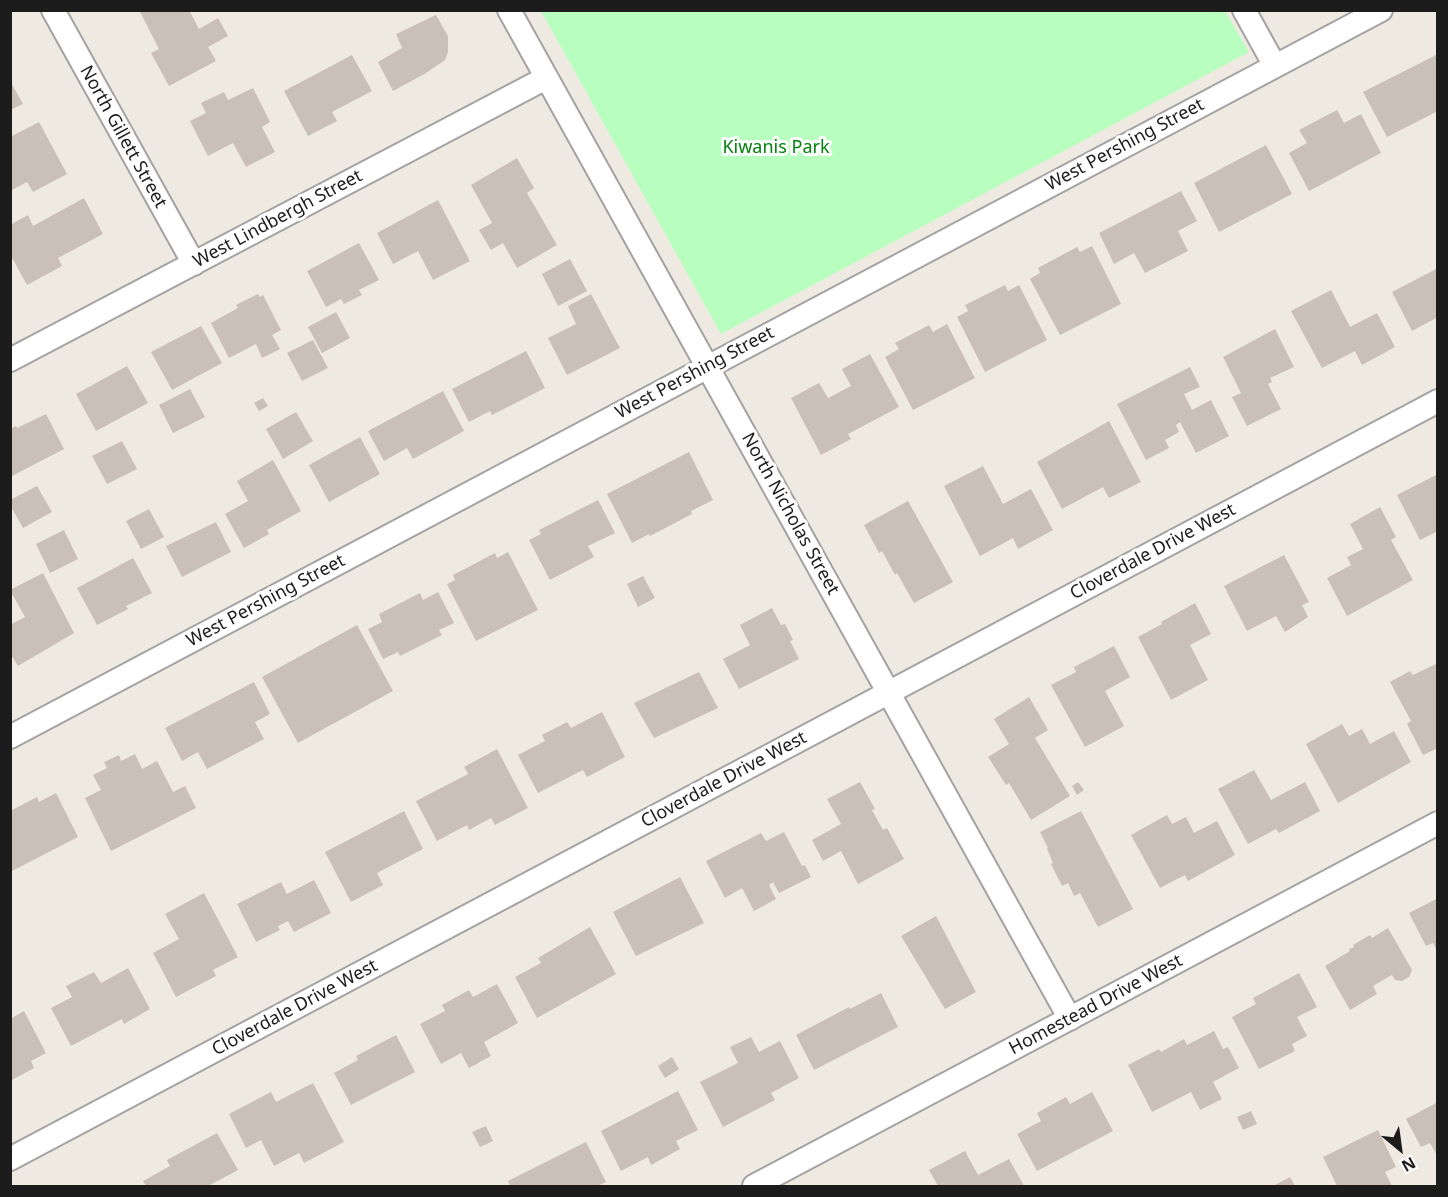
<!DOCTYPE html>
<style>
body{margin:0}
#map{position:relative;width:1448px;height:1197px;overflow:hidden;background:#efeae1;font-family:"Noto Sans",sans-serif}
canvas{display:block}
.frame{position:absolute;inset:0;border:12px solid #1c1c1c;pointer-events:none}
.north{position:absolute;left:1370px;top:1119px;width:60px;height:60px;-webkit-text-stroke:4px #fff;paint-order:stroke;rotate:151deg;font-size:16px;font-weight:700;line-height:24px;text-align:center;color:#1c1c1c}
.north::after{content:'';display:block;margin:auto;width:21px;height:27px;background:#1c1c1c;clip-path:polygon(50% 0,100% 100%,50% 72%,0 100%)}
</style>
<div id="map">
<canvas width="1448" height="1197"></canvas>
<div class="frame"></div>
<div class="north">N</div>
</div>
<script>
const ctx = document.querySelector('canvas').getContext('2d');
ctx.lineJoin = 'round';
function paint(path, color) { ctx.fillStyle = color; ctx.fill(path, 'evenodd'); }
function trace(path, color, width, dash) { ctx.strokeStyle = color; ctx.lineWidth = width; ctx.lineCap = dash ? 'butt' : 'round'; ctx.setLineDash(dash || []); ctx.stroke(path); }
function label(font, color, halo, rows, align = 'center') {
  ctx.font = font + ' "Noto Sans",sans-serif'; ctx.lineWidth = 6; ctx.setLineDash([]); ctx.textBaseline = 'middle'; ctx.strokeStyle = halo; ctx.fillStyle = color; for (const [text, x, y, turn = 0] of rows) {
    ctx.save(); ctx.translate(x, y); ctx.rotate((+turn || 0) * Math.PI / 180); ctx.textAlign = isNaN(turn) ? turn : align; if (halo) ctx.strokeText(text, 0, 0); ctx.fillText(text, 0, 0); ctx.restore();
  }
}
const park = new Path2D(`
 M 541,11 L 1225,11 L 1249,52 L 721,334 Z`);
const building = new Path2D(`
 M 139,10 L 189,10 L 199,29 L 218,18 L 228,36 L 208,47 L 216,61 L 169,86 L 151,53 L 159,49 Z
 M 436,15 L 448,36 L 448,52 L 445,60 L 426,73 L 393,91 L 378,62 L 402,48 L 396,34 Z
 M 1438,54 L 1438,111 L 1387,137 L 1363,92 Z
 M 352,55 L 372,91 L 332,112 L 337,121 L 308,136 L 284,91 Z
 M 10,81 L 23,104 L 10,110 Z
 M 253,88 L 270,122 L 262,127 L 275,152 L 246,167 L 233,143 L 208,156 L 190,121 L 206,113 L 201,103 L 224,92 L 228,100 Z
 M 1337,110 L 1344,123 L 1361,114 L 1381,153 L 1309,191 L 1289,153 L 1307,143 L 1299,130 Z
 M 39,122 L 67,174 L 33,192 L 27,182 L 10,191 L 10,137 Z
 M 1266,145 L 1292,194 L 1219,232 L 1194,183 Z
 M 517,158 L 534,188 L 527,193 L 557,245 L 517,268 L 503,243 L 491,250 L 479,230 L 492,223 L 471,185 Z
 M 1181,191 L 1197,221 L 1178,231 L 1188,251 L 1145,273 L 1134,253 L 1114,264 L 1099,233 Z
 M 84,198 L 103,234 L 58,258 L 62,266 L 27,285 L 10,254 L 10,225 L 28,215 L 33,226 Z
 M 438,200 L 470,261 L 433,280 L 418,251 L 393,264 L 377,233 Z
 M 359,243 L 379,280 L 359,290 L 362,295 L 344,304 L 341,299 L 326,307 L 307,271 Z
 M 1092,246 L 1121,304 L 1060,335 L 1030,279 L 1040,273 L 1038,268 L 1077,247 L 1080,252 Z
 M 570,259 L 587,291 L 558,306 L 542,274 Z
 M 1438,268 L 1438,317 L 1412,331 L 1392,292 Z
 M 1005,285 L 1008,291 L 1019,285 L 1047,340 L 985,372 L 957,317 L 968,311 L 965,305 Z
 M 1331,290 L 1350,327 L 1377,313 L 1395,347 L 1362,365 L 1355,351 L 1322,368 L 1291,311 Z
 M 258,294 L 260,297 L 263,295 L 281,330 L 272,335 L 280,349 L 262,358 L 256,344 L 229,358 L 211,323 L 238,308 L 236,305 Z
 M 591,294 L 620,348 L 567,375 L 548,338 L 576,324 L 568,306 Z
 M 336,312 L 350,338 L 322,353 L 308,327 Z
 M 947,324 L 975,378 L 913,410 L 885,357 L 899,349 L 895,343 L 929,325 L 933,332 Z
 M 201,326 L 222,363 L 172,390 L 151,352 Z
 M 1275,329 L 1294,367 L 1270,378 L 1272,382 L 1268,384 L 1281,409 L 1247,426 L 1232,397 L 1241,393 L 1223,357 Z
 M 313,340 L 328,368 L 302,381 L 287,353 Z
 M 526,351 L 545,388 L 492,415 L 490,411 L 469,422 L 452,389 Z
 M 870,354 L 899,407 L 848,434 L 851,439 L 821,455 L 791,398 L 819,383 L 828,398 L 851,386 L 842,369 Z
 M 127,366 L 148,403 L 96,431 L 76,394 Z
 M 1190,367 L 1200,387 L 1184,394 L 1192,410 L 1211,400 L 1229,436 L 1196,453 L 1180,422 L 1176,425 L 1179,432 L 1165,440 L 1169,448 L 1146,460 L 1117,404 Z
 M 190,389 L 205,417 L 173,433 L 159,405 Z
 M 443,391 L 464,431 L 413,459 L 407,448 L 384,461 L 368,431 Z
 M 263,398 L 268,406 L 259,411 L 254,403 Z
 M 296,412 L 313,441 L 283,459 L 266,429 Z
 M 46,414 L 64,449 L 10,477 L 10,429 L 16,426 L 17,428 Z
 M 1109,421 L 1141,482 L 1109,498 L 1103,487 L 1062,509 L 1037,462 Z
 M 360,437 L 380,474 L 329,502 L 309,465 Z
 M 122,441 L 137,469 L 107,484 L 92,456 Z
 M 689,452 L 713,500 L 691,511 L 692,514 L 650,536 L 649,534 L 632,543 L 607,494 Z
 M 273,460 L 301,511 L 267,530 L 269,534 L 244,548 L 225,514 L 248,501 L 237,481 Z
 M 983,466 L 1003,504 L 1031,489 L 1053,530 L 1018,549 L 1013,538 L 980,556 L 944,486 Z
 M 1438,474 L 1438,531 L 1420,540 L 1397,495 Z
 M 37,486 L 52,512 L 23,528 L 10,505 L 10,500 Z
 M 598,500 L 615,533 L 588,546 L 594,557 L 550,580 L 529,540 L 541,534 L 539,530 Z
 M 908,501 L 953,582 L 914,603 L 897,573 L 895,575 L 882,551 L 879,553 L 864,525 Z
 M 1380,507 L 1396,537 L 1391,540 L 1413,580 L 1347,616 L 1327,578 L 1351,565 L 1347,557 L 1363,549 L 1350,524 Z
 M 149,509 L 164,537 L 141,549 L 126,521 Z
 M 216,522 L 231,552 L 182,577 L 166,546 Z
 M 64,530 L 78,559 L 50,573 L 36,544 Z
 M 508,552 L 538,610 L 476,641 L 447,584 L 455,580 L 453,575 L 495,553 L 497,558 Z
 M 1284,555 L 1309,602 L 1302,605 L 1308,617 L 1285,632 L 1276,616 L 1247,631 L 1224,586 Z
 M 133,558 L 152,593 L 126,606 L 128,609 L 97,625 L 77,588 Z
 M 43,573 L 74,633 L 18,666 L 10,653 L 10,625 L 25,617 L 10,590 Z
 M 643,576 L 655,598 L 638,607 L 627,584 Z
 M 438,592 L 454,623 L 439,630 L 442,635 L 400,656 L 398,652 L 383,659 L 368,629 L 382,622 L 379,614 L 420,593 L 423,600 Z
 M 1195,603 L 1211,634 L 1190,645 L 1208,680 L 1171,700 L 1138,637 L 1162,624 L 1161,622 Z
 M 772,608 L 781,625 L 785,624 L 793,640 L 790,641 L 799,659 L 739,689 L 723,659 L 750,645 L 740,625 Z
 M 357,625 L 393,691 L 298,743 L 262,677 Z
 M 1114,646 L 1130,677 L 1105,691 L 1124,726 L 1085,747 L 1051,685 L 1076,672 L 1074,667 Z
 M 1438,663 L 1438,748 L 1423,755 L 1407,724 L 1411,721 L 1390,682 L 1410,671 L 1413,675 Z
 M 699,672 L 718,708 L 654,738 L 634,703 Z
 M 254,682 L 270,714 L 255,722 L 264,739 L 207,769 L 198,752 L 182,761 L 165,728 Z
 M 1029,697 L 1048,730 L 1035,738 L 1070,796 L 1031,820 L 1009,783 L 1006,785 L 988,757 L 1009,744 L 994,719 Z
 M 602,712 L 625,757 L 587,777 L 583,770 L 538,793 L 518,755 L 545,741 L 542,735 L 567,722 L 571,728 Z
 M 1342,724 L 1349,736 L 1362,729 L 1370,744 L 1394,731 L 1411,762 L 1338,803 L 1306,744 Z
 M 497,749 L 528,808 L 495,825 L 491,818 L 469,830 L 467,825 L 437,841 L 416,801 L 468,774 L 464,767 Z
 M 135,754 L 142,769 L 157,761 L 173,792 L 185,786 L 196,808 L 111,851 L 85,798 L 101,790 L 93,775 L 107,768 L 104,762 L 119,755 L 121,761 Z
 M 1254,770 L 1271,800 L 1305,782 L 1320,811 L 1279,833 L 1276,829 L 1248,844 L 1218,789 Z
 M 860,782 L 875,809 L 872,810 L 883,830 L 887,828 L 904,859 L 858,884 L 841,851 L 823,861 L 812,840 L 841,824 L 827,799 Z
 M 1078,782 L 1084,790 L 1077,795 L 1072,786 Z
 M 56,793 L 78,837 L 10,872 L 10,811 L 37,797 L 39,802 Z
 M 404,811 L 423,849 L 377,873 L 383,885 L 351,902 L 325,852 Z
 M 1081,811 L 1133,909 L 1098,927 L 1080,893 L 1074,896 L 1068,883 L 1062,886 L 1051,864 L 1053,863 L 1047,849 L 1048,848 L 1040,832 Z
 M 1167,815 L 1172,824 L 1186,817 L 1194,833 L 1217,821 L 1235,855 L 1188,881 L 1185,875 L 1160,888 L 1131,835 Z
 M 784,832 L 802,866 L 805,865 L 811,877 L 779,893 L 773,882 L 769,885 L 776,899 L 754,911 L 742,888 L 725,898 L 706,861 L 761,833 L 766,841 Z
 M 680,877 L 704,923 L 636,956 L 613,912 Z
 M 314,880 L 331,913 L 294,932 L 288,921 L 278,926 L 280,930 L 256,942 L 237,904 L 281,882 L 287,894 Z
 M 204,893 L 238,957 L 213,970 L 216,976 L 176,997 L 153,953 L 179,939 L 165,914 Z
 M 1438,898 L 1438,953 L 1433,943 L 1426,946 L 1409,913 Z
 M 936,916 L 976,992 L 945,1009 L 901,936 Z
 M 590,927 L 616,974 L 537,1018 L 515,977 L 541,963 L 538,958 Z
 M 1388,928 L 1412,970 L 1409,977 L 1402,981 L 1395,980 L 1392,975 L 1373,986 L 1377,994 L 1350,1010 L 1325,966 L 1350,951 L 1349,949 L 1354,947 L 1353,945 L 1370,935 L 1372,938 Z
 M 128,968 L 150,1009 L 124,1024 L 122,1019 L 71,1046 L 51,1008 L 72,997 L 66,986 L 94,972 L 101,983 Z
 M 1299,973 L 1317,1007 L 1297,1017 L 1307,1036 L 1292,1044 L 1295,1051 L 1259,1069 L 1232,1017 L 1256,1004 L 1253,998 Z
 M 497,984 L 518,1023 L 484,1042 L 491,1056 L 469,1068 L 461,1053 L 441,1064 L 420,1024 L 445,1011 L 442,1005 L 469,990 L 473,997 Z
 M 881,993 L 898,1027 L 814,1070 L 796,1035 L 849,1007 L 850,1009 Z
 M 24,1011 L 46,1053 L 31,1061 L 34,1068 L 10,1081 L 10,1019 Z
 M 1214,1031 L 1223,1049 L 1228,1047 L 1239,1068 L 1213,1082 L 1222,1099 L 1200,1110 L 1191,1092 L 1152,1112 L 1128,1065 L 1159,1049 L 1161,1052 L 1184,1039 L 1187,1045 Z
 M 396,1035 L 415,1072 L 351,1105 L 334,1073 L 358,1060 L 356,1056 Z
 M 751,1037 L 759,1052 L 780,1041 L 799,1078 L 771,1093 L 775,1100 L 723,1127 L 700,1082 L 738,1063 L 730,1047 Z
 M 672,1057 L 679,1069 L 665,1078 L 658,1066 Z
 M 313,1083 L 344,1142 L 304,1163 L 299,1153 L 274,1166 L 261,1140 L 246,1148 L 229,1114 L 271,1092 L 276,1102 Z
 M 678,1091 L 698,1130 L 676,1141 L 680,1149 L 651,1165 L 648,1157 L 621,1171 L 601,1131 Z
 M 1092,1092 L 1113,1131 L 1037,1171 L 1017,1134 L 1041,1121 L 1037,1113 L 1066,1097 L 1070,1104 Z
 M 1438,1102 L 1438,1157 L 1430,1143 L 1421,1147 L 1406,1119 Z
 M 1251,1111 L 1257,1124 L 1243,1130 L 1237,1117 Z
 M 486,1126 L 493,1141 L 480,1147 L 472,1132 Z
 M 1378,1130 L 1396,1167 L 1385,1172 L 1392,1186 L 1337,1186 L 1323,1157 Z
 M 217,1133 L 238,1170 L 208,1186 L 146,1186 L 143,1181 L 170,1166 L 167,1160 Z
 M 586,1142 L 606,1182 L 597,1186 L 510,1186 L 508,1181 Z
 M 965,1151 L 978,1175 L 1009,1159 L 1024,1186 L 938,1186 L 929,1170 Z
 M 1290,1177 L 1295,1186 L 1273,1186 Z`);
const street = new Path2D(`
 M 53,10 L 194,264
 M 509,10 L 1070,1019
 M 1244,10 L 1275,66
 M 10,360 L 546,78
 M 10,737 L 1381,10
 M 10,1159 L 1438,401
 M 754,1186 L 1438,823`);
const streetNames = [
 ["North Gillett Street",123,137,61],
 ["West Pershing Street",1125,145,-28],
 ["West Lindbergh Street",278,219,-28],
 ["West Pershing Street",695,373,-28],
 ["North Nicholas Street",790,514,61],
 ["Cloverdale Drive West",1153,552,-28],
 ["West Pershing Street",266,601,-28],
 ["Cloverdale Drive West",724,780,-28],
 ["Homestead Drive West",1096,1005,-28],
 ["Cloverdale Drive West",295,1008,-28]
];
const parkNames = [
 ["Kiwanis Park",776,148]
];
paint(park, '#b8febe');
paint(building, '#cbc0b7');
trace(street, '#a3a3a3', 26);
trace(street, '#fff', 22);
label('18px', '#1c1c1c', '#fff', streetNames);
label('18px', '#02830d', '#fff', parkNames);
</script>
